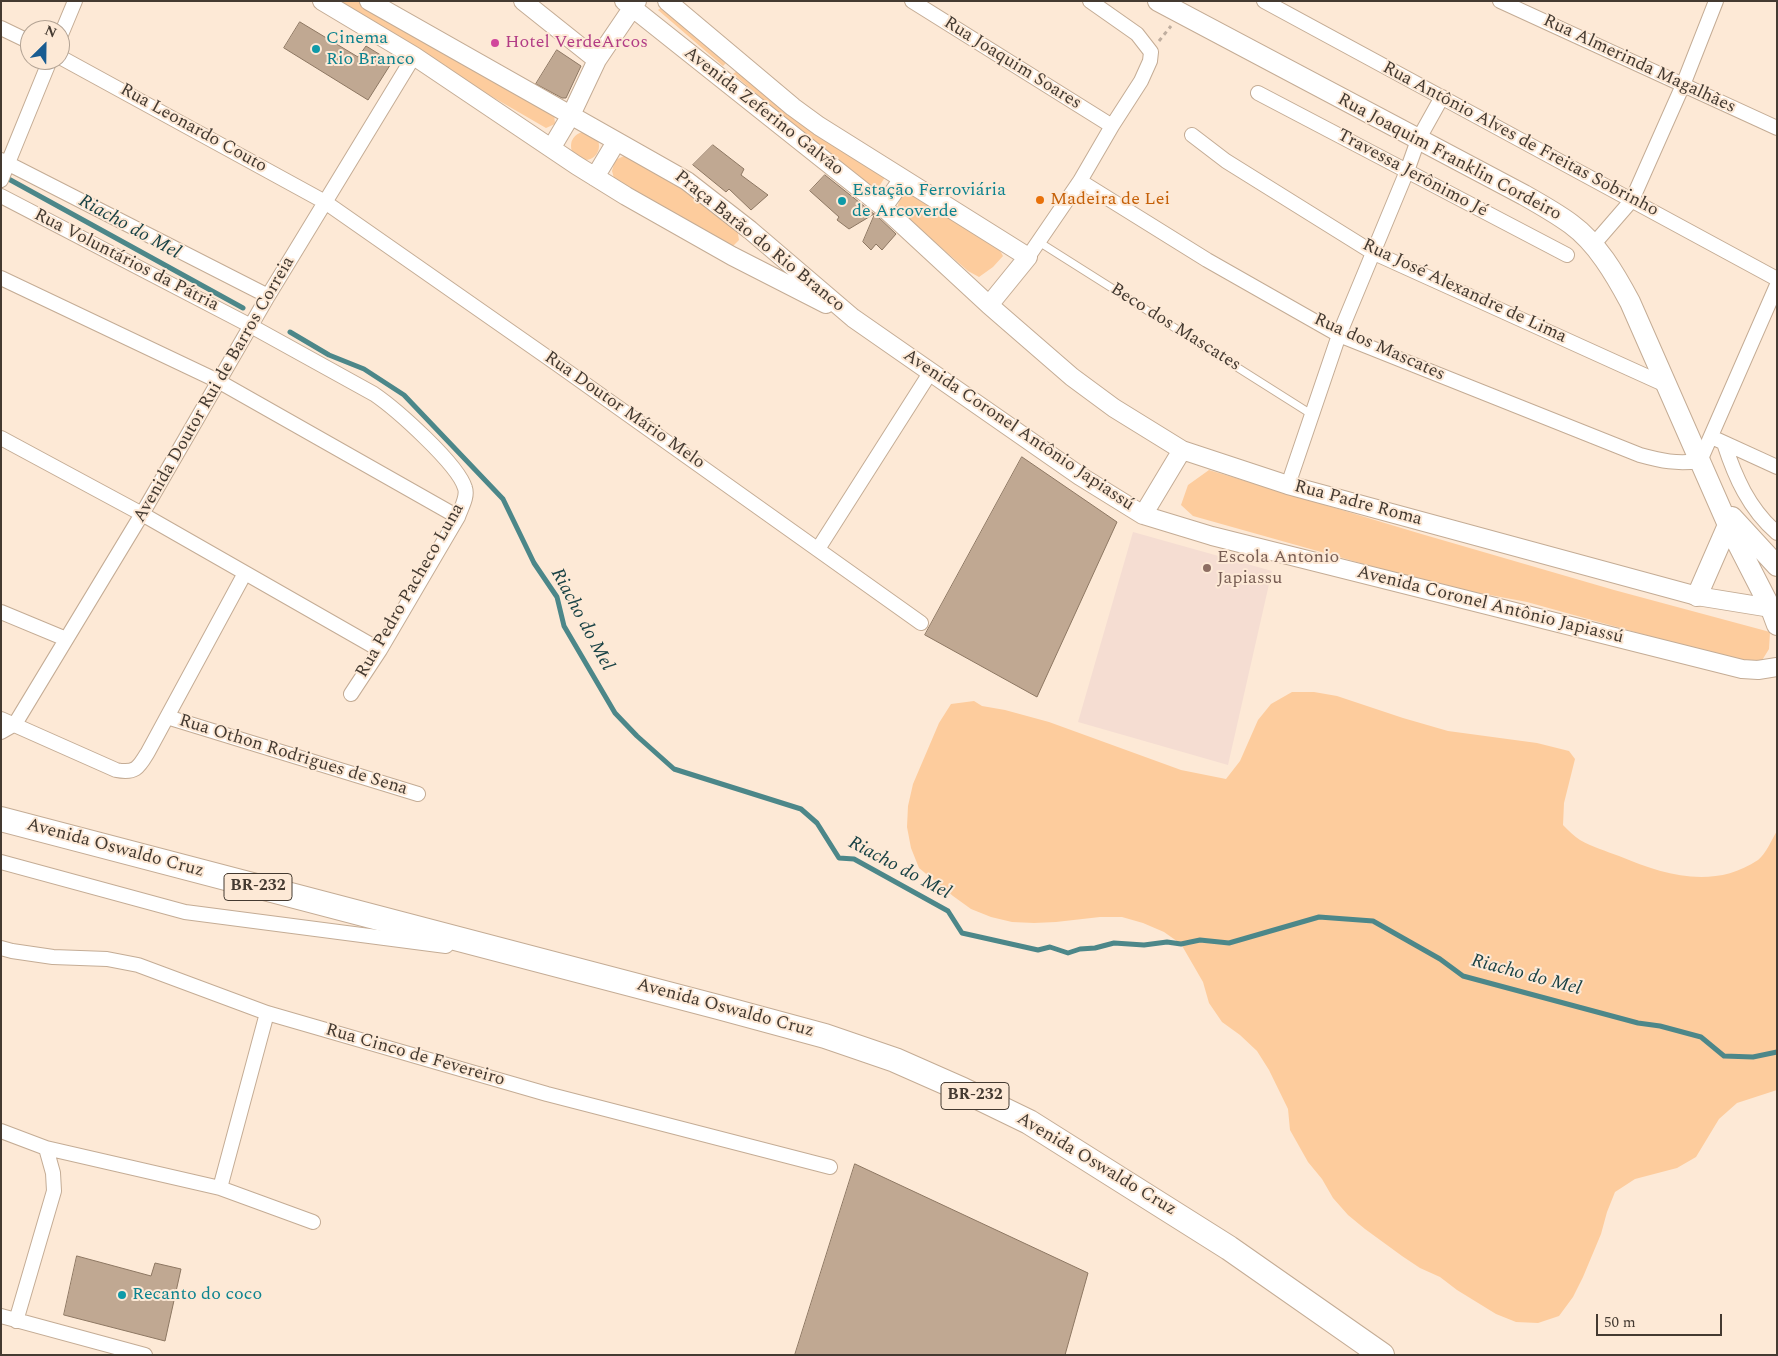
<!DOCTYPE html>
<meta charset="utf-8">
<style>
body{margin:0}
#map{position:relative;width:1778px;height:1356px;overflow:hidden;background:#fde9d6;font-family:Spectral,serif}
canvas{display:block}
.frame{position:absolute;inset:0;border:2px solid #443a31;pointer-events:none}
.north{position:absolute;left:20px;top:20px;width:50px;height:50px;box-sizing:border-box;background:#fde9d6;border:1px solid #b3a394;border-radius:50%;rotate:23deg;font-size:14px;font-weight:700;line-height:20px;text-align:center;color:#443a31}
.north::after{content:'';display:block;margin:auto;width:18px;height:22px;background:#195c91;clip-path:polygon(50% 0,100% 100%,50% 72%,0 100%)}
.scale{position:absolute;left:1596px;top:1314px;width:126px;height:22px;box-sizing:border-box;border:2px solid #443a31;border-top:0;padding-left:6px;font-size:15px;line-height:18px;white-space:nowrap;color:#443a31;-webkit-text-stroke:4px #fde9d6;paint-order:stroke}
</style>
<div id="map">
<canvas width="1778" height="1356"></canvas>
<div class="frame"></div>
<div class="north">N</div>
<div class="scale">50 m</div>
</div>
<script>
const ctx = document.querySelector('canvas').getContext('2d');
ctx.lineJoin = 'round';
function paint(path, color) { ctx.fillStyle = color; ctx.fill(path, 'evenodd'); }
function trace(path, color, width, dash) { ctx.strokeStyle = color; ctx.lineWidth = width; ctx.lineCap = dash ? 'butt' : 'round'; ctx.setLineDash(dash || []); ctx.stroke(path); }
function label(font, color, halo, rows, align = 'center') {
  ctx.font = font + ' Spectral,serif'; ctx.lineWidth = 4; ctx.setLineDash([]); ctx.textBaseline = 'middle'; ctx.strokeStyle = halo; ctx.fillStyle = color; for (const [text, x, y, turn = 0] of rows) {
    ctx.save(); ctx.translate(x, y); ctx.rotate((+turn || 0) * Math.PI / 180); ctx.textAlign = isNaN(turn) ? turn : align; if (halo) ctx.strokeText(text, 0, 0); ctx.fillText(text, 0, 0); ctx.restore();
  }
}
const education = new Path2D(`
 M 1133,532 L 1272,571 L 1228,765 L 1078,722 Z`);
const green = new Path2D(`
 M 327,1 L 357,1 L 554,113 L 555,124 L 546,128 Z
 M 663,6 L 728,61 L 723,66 L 658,10 Z
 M 737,71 L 791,117 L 817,134 L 887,174 L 875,193 L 733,74 Z
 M571 146a14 14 0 1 1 28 0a14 14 0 1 1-28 0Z
 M 624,156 L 634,156 L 680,184 L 737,228 L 739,240 L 732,247 L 615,182 L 612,171 L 615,160 Z
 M 904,191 L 913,192 L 997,245 L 1003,256 L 993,267 L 979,277 L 968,271 L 897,209 L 900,197 Z
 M 1209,470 L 1418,533 L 1614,590 L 1770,632 L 1769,649 L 1761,662 L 1739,661 L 1527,602 L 1442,586 L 1193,516 L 1181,505 L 1188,485 Z
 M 1292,692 L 1314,692 L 1337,696 L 1403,718 L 1448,731 L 1537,743 L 1569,751 L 1575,759 L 1564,803 L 1563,825 C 1568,830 1574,836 1580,840 C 1592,847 1606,851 1619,856 C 1664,875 1713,890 1758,860 C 1766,854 1772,839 1777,831 L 1777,1090 L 1737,1103 L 1719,1119 L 1696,1157 L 1677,1168 L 1635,1179 L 1615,1192 L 1607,1212 L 1601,1234 L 1583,1277 L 1573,1297 L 1559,1316 L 1538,1323 L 1516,1322 L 1496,1314 L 1457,1290 L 1440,1277 L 1420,1268 L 1402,1256 L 1365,1229 L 1348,1215 L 1333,1198 L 1322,1179 L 1308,1162 L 1290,1130 L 1288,1109 L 1269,1070 L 1257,1051 L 1240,1035 L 1222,1022 L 1209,1003 L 1203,982 L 1181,944 L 1164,932 L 1143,923 L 1122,917 L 1100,917 L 1056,922 L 1034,923 L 1012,922 L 991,917 L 971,909 L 953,896 L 919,868 L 911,848 L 907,827 L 908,806 L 913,784 L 939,723 L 951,704 L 974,701 L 982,706 L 1005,710 L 1049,722 L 1181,770 L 1226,779 L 1240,761 L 1258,720 L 1271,704 Z`);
const stream = new Path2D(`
 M 5,177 L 243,308
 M 290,332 L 329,355 L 364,369 L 404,395 L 503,499 L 534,563 L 557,597 L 564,626 L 615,713 L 637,736 L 674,769 L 801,809 L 817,823 L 839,858 L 854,859 L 948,911 L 962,933 L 1038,950 L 1050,947 L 1068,953 L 1080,949 L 1095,948 L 1114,943 L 1144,945 L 1167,942 L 1181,944 L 1200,940 L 1229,943 L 1319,917 L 1373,921 L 1440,959 L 1463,976 L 1638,1023 L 1660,1026 L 1701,1037 L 1724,1056 L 1753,1057 L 1777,1052`);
const building = new Path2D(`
 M 300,22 L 358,57 L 366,46 L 392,62 L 368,100 L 284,48 Z
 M 557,50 L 581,66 L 566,98 L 562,98 L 536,84 Z
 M 713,145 L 744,169 L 741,175 L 768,195 L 751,210 L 729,189 L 726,192 L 693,165 Z
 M 825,175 L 874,214 L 849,229 L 837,220 L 839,217 L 810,191 Z
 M 875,214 L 896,234 L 882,250 L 876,244 L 871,250 L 863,242 Z
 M 1022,457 L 1117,522 L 1037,697 L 925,635 Z
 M 855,1164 L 1088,1273 L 1065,1355 L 795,1355 Z
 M 77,1256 L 151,1276 L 155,1263 L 181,1269 L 165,1341 L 64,1315 Z`);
const path = new Path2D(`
 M 1159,41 L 1171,26`);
const service = new Path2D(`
 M 1039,242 L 1311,414`);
const minor = new Path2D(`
 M 912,1 L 1112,126
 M 1264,1 L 1777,279
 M 1500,1 L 1777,128
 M 1,28 L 30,42
 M 60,37 L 75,1
 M 60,57 L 325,202 L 557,364 L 921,623
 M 1258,93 L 1567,255
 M 1192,135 L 1226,161 L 1372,252 L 1668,386
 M 1,160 L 268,296
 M 1,180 L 50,60
 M 1080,181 L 1207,260 L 1339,335 L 1640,455 C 1662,461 1676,464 1700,461 L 1777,285
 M 1,196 L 251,326 L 374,394 C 396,409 458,464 465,488 C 468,497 461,508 458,517 L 380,650 L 351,694
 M 1593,245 L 1632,200 L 1683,85 L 1716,1
 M 1028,257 L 1080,181 L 1112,126 L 1141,81 L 1150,61 L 1151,52 L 1137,34 L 1090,1
 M 1,278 L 218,381 L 458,517
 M 1,438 L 142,514 L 380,650
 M 1718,440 L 1777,467
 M 1724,443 C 1735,477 1749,509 1777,533
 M 1288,485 L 1339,335 L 1407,171 L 1418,140 L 1442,97
 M 818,549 L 930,373
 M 1,612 L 66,639
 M 167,717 L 418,794
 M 1,719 L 116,770 C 136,774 139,767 148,752 L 245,573
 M 1,732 L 15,724 L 142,514 L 268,296 L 414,56
 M 1,862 L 185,912 L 446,946
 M 1,948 L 12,951 L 53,957 L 107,959 L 138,965 L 267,1013 L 547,1094 L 830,1167
 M 1,1131 L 46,1148 L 220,1188 L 313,1222
 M 220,1188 L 267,1013
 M 1,1316 L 145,1355
 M 16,1321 L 54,1191 L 53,1173 L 46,1148`);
const tertiary = new Path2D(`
 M 322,1 L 414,56 L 576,165 L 626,196 L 732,256 L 826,304
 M 369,1 L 687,181 L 750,230 L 853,318 L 1080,476 L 1143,515 L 1212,536 L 1742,669 L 1758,670 L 1777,667
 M 523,1 L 597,60
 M 624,1 L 883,207 L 989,305 L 1072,377 L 1114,408 L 1182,450 L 1288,485 L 1697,596 L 1777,609
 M 667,1 L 793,107 L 819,126 L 1028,257 L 989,305
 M 552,147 L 571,115 L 597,60 L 637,1
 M 595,177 L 616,142
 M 883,207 L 903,179
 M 1143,515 L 1182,450`);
const secondary = new Path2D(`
 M 1158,1 L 1524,195 C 1540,204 1556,213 1571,224 C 1597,243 1615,274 1630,302 L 1728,525 L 1771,609 L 1777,625
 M 1732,517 L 1777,566
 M 1697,596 L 1728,525`);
const trunk = new Path2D(`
 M 1,819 L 718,1007 L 825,1036 L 895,1060 L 963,1090 L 1029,1122 L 1229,1248 L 1382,1355`);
const markers = [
 [495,43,5,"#d1479c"],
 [316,49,5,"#0f9aa8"],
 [1040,200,5,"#e8710a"],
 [842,201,5,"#0f9aa8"],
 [1207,568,5,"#8d6e63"],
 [122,1295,5,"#0f9aa8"]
];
const shields = [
 [258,887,68],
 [975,1096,68]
];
const shieldNames = [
 ["BR-232",258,887],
 ["BR-232",975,1096]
];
const cultureNames = [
 ["Cinema",326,39],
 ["Rio Branco",326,60],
 ["Estação Ferroviária",852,191],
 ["de Arcoverde",852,212],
 ["Recanto do coco",132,1295]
];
const hotelNames = [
 ["Hotel VerdeArcos",505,43]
];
const streetNames = [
 ["Rua Joaquim Soares",1012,64,32],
 ["Rua Almerinda Magalhães",1639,65,25],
 ["Avenida Zeferino Galvão",763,112,38],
 ["Rua Leonardo Couto",193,129,29],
 ["Rua Antônio Alves de Freitas Sobrinho",1520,140,28],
 ["Rua Joaquim Franklin Cordeiro",1449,158,28],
 ["Travessa Jerônimo Jé",1412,174,28],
 ["Praça Barão do Rio Branco",759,242,39],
 ["Rua Voluntários da Pátria",126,261,27],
 ["Rua José Alexandre de Lima",1464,292,25],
 ["Beco dos Mascates",1175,328,32],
 ["Rua dos Mascates",1379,348,24],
 ["Avenida Doutor Rui de Barros Correia",215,390,-60],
 ["Rua Doutor Mário Melo",624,411,35],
 ["Avenida Coronel Antônio Japiassú",1018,431,34],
 ["Rua Padre Roma",1358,504,15],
 ["Rua Pedro Pacheco Luna",411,591,-60],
 ["Avenida Coronel Antônio Japiassú",1490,606,14],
 ["Rua Othon Rodrigues de Sena",293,756,17],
 ["Avenida Oswaldo Cruz",115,849,15],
 ["Avenida Oswaldo Cruz",725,1009,15],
 ["Rua Cinco de Fevereiro",415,1056,16],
 ["Avenida Oswaldo Cruz",1096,1165,31]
];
const foodNames = [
 ["Madeira de Lei",1050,200]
];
const educationNames = [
 ["Escola Antonio",1217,558],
 ["Japiassu",1217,579]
];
const waterNames = [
 ["Riacho do Mel",129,228,29],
 ["Riacho do Mel",581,620,62],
 ["Riacho do Mel",899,869,28],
 ["Riacho do Mel",1526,976,15]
];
paint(education, '#f5ddd2');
paint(green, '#fdcc9d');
trace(stream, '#4c8789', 5);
paint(building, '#c0a892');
trace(building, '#8d7762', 1);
trace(service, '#c4ac95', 9);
trace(minor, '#c4ac95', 16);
trace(tertiary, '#c4ac95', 20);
trace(secondary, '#c4ac95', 22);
trace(trunk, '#c4ac95', 26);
trace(path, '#bfae9f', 3, [4, 4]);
trace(service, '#fff', 7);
trace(minor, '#fff', 14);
trace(tertiary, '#fff', 18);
trace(secondary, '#fff', 20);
trace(trunk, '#fff', 24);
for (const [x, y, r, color] of markers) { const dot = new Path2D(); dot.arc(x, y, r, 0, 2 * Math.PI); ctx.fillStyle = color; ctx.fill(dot); trace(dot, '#fde9d6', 2); }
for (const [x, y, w] of shields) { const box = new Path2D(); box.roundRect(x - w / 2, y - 13.5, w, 27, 4); ctx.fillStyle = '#fde9d6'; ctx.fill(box); trace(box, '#443a31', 1); }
label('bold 16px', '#443a31', null, shieldNames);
label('18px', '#0d838f', '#fde9d6', cultureNames, 'left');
label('18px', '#b23c85', '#fde9d6', hotelNames, 'left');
label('18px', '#443a31', '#fde9d6', streetNames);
label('18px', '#c56008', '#fde9d6', foodNames, 'left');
label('18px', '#785e54', '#fde9d6', educationNames, 'left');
label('italic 19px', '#194245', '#fde9d6', waterNames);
</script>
